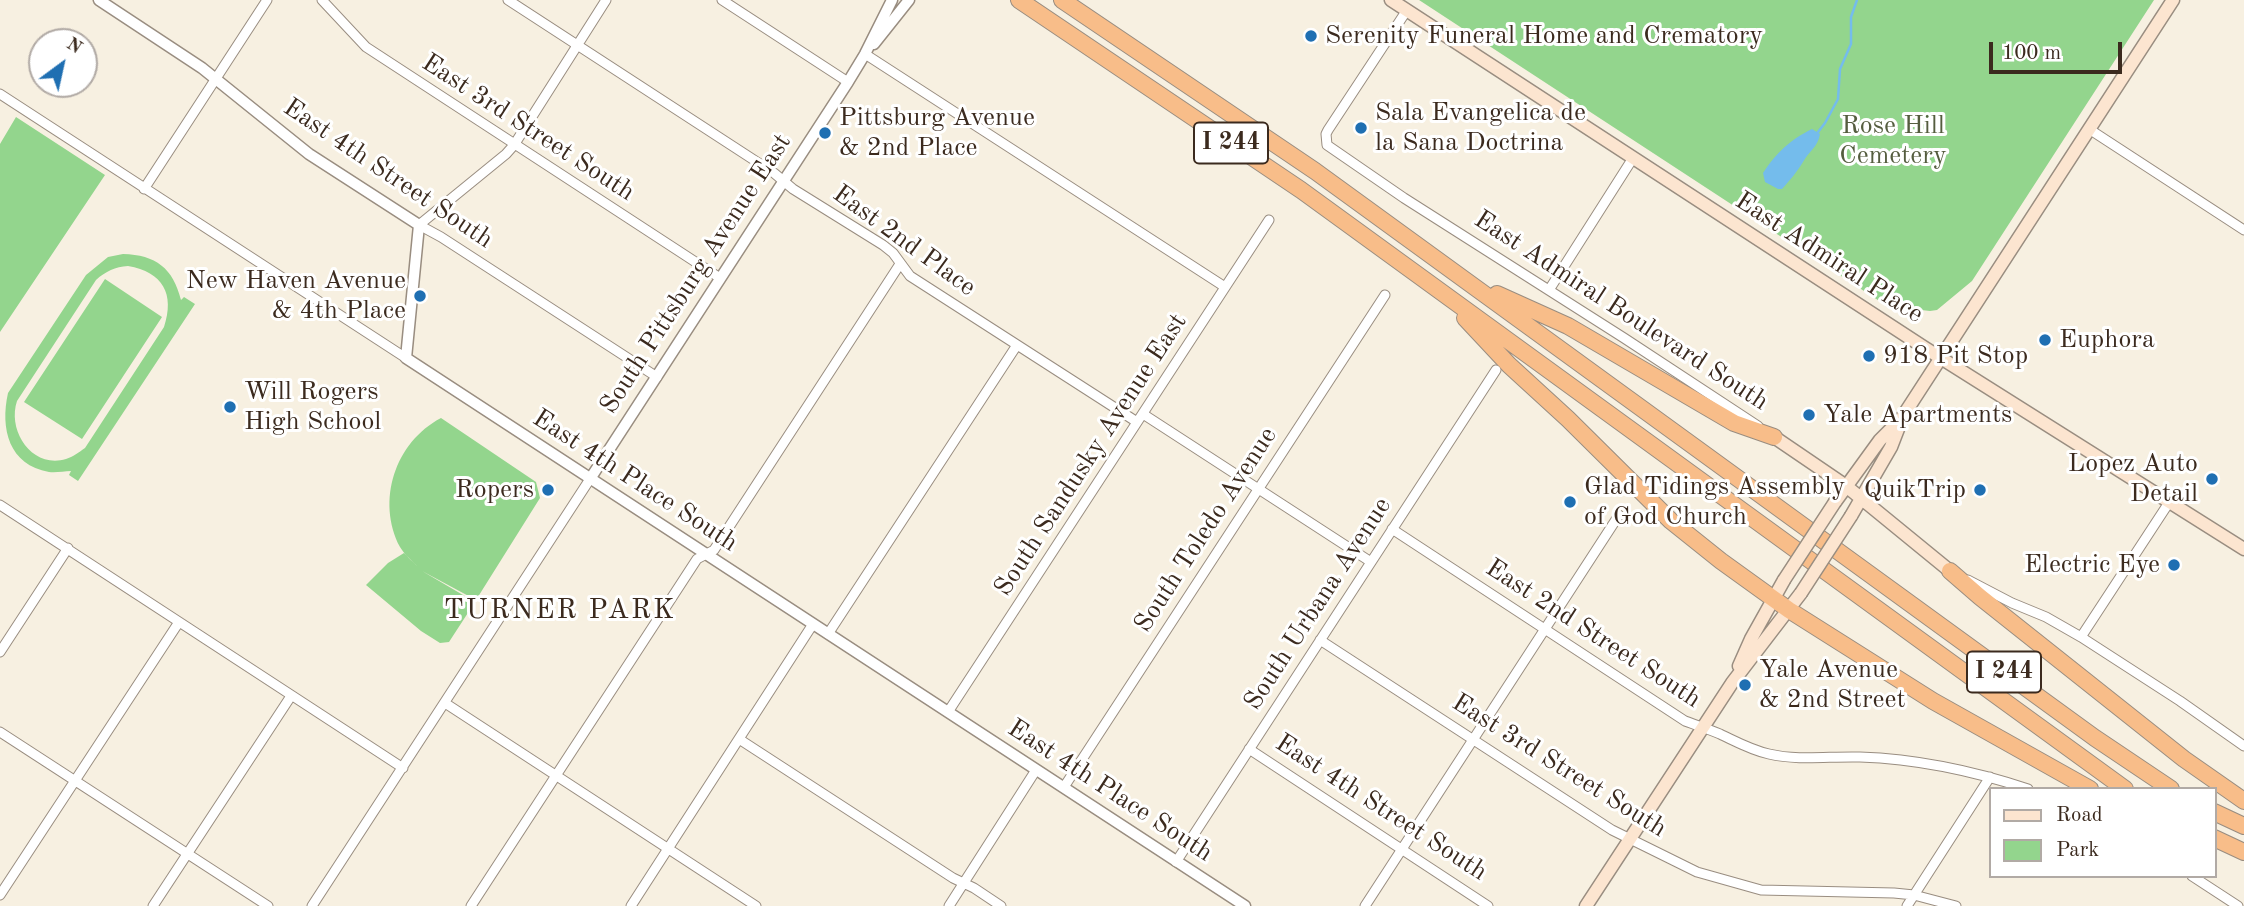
<!DOCTYPE html>
<style>
body{margin:0}
#map{position:relative;width:2244px;height:906px;overflow:hidden;background:#f7f0e1;font-family:"Old Standard TT",serif}
canvas{display:block}
.legend{position:absolute;left:1989px;top:787px;width:228px;height:91px;box-sizing:border-box;background:#fff;border:2px solid #b1aaa5;margin:0;padding:9px 12px;list-style:none;font-size:21px;color:#3b2a1e}
.legend li{display:flex;align-items:center;gap:14px;height:35px}
.legend b{width:35px;border:2px solid #b1aaa5}
.north{position:absolute;left:28px;top:28px;width:70px;height:70px;box-sizing:border-box;background:#fff;border:2px solid #b1aaa5;border-radius:50%;rotate:33deg;font-size:19px;font-weight:700;line-height:28px;text-align:center;color:#3b2a1e}
.north::after{content:'';display:block;margin:auto;width:24px;height:32px;background:#1f6fb2;clip-path:polygon(50% 0,100% 100%,50% 72%,0 100%)}
.scale{position:absolute;left:1989px;top:42px;width:133px;height:32px;box-sizing:border-box;border:4px solid #3b2a1e;border-top:0;padding-left:9px;font-size:21px;line-height:24px;white-space:nowrap;color:#3b2a1e;-webkit-text-stroke:5px #fff;paint-order:stroke}
</style>
<div id="map">
<canvas width="2244" height="906"></canvas>
<ul class="legend">
<li><b style="height:9px;background:#fce5d0"></b>Road</li>
<li><b style="height:19px;background:#93d58d"></b>Park</li>
</ul>
<div class="north">N</div>
<div class="scale">100 m</div>
</div>
<script>
const ctx = document.querySelector('canvas').getContext('2d');
ctx.lineJoin = 'round';
function paint(path, color) { ctx.fillStyle = color; ctx.fill(path, 'evenodd'); }
function trace(path, color, width, dash) { ctx.strokeStyle = color; ctx.lineWidth = width; ctx.lineCap = dash ? 'butt' : 'round'; ctx.setLineDash(dash || []); ctx.stroke(path); }
function label(font, color, halo, rows, align = 'center') {
  ctx.font = font + ' "Old Standard TT",serif'; ctx.lineWidth = 6; ctx.setLineDash([]); ctx.textBaseline = 'middle'; ctx.strokeStyle = halo; ctx.fillStyle = color; for (const [text, x, y, turn = 0] of rows) {
    ctx.save(); ctx.translate(x, y); ctx.rotate((+turn || 0) * Math.PI / 180); ctx.textAlign = isNaN(turn) ? turn : align; if (halo) ctx.strokeText(text, 0, 0); ctx.fillText(text, 0, 0); ctx.restore();
  }
}
const green = new Path2D(`
 M 1419,0 L 2154,0 L 1972,281 L 1937,310 L 1930,311 L 1887,306 Z
 M 16,117 L 105,175 L 0,332 L 0,144 Z
 M 123,254 C 156,255 173,268 181,300 L 184,297 L 195,304 L 78,481 L 69,475 L 71,471 C 64,471 56,473 49,472 C 9,465 0,429 8,393 L 86,275 L 108,257 ZM 128,266 C 163,272 175,294 164,327 L 85,448 C 79,452 73,457 66,459 C 32,469 7,431 17,401 L 96,280 C 106,271 115,267 128,266 Z
 M 105,279 L 162,317 L 82,439 L 24,402 Z
 M 441,418 L 536,482 L 540,498 L 476,600 L 422,571 L 475,602 L 449,642 L 440,643 L 421,631 L 366,585 L 388,563 L 404,553 L 418,567 C 412,561 404,554 400,547 C 376,501 395,442 441,418 Z`);
const water = new Path2D(`
 M 1812,129 L 1820,134 C 1818,147 1809,151 1803,162 C 1796,173 1791,179 1782,189 L 1778,189 L 1765,182 L 1763,173 C 1777,152 1790,140 1812,129 Z`);
const stream = new Path2D(`
 M 1818,132 L 1825,123 L 1838,99 L 1840,69 L 1851,44 L 1851,17 L 1857,0`);
const minor = new Path2D(`
 M 322,0 L 366,47 L 720,278
 M 508,0 L 774,173 L 793,189 L 883,245 L 893,253 L 910,276 L 1137,422
 M 606,0 L 514,145 L 506,154 L 419,225 L 441,237 L 657,377
 M 722,0 L 848,82
 M 1407,10 L 1328,130 L 1326,134 L 1327,145 L 1404,198 L 1624,338 L 1758,426
 M 865,54 L 1225,287
 M 0,94 L 406,358
 M 2089,129 L 2244,230
 M 144,189 L 267,0
 M 1549,290 L 1633,158
 M 1143,414 L 1371,562
 M 0,505 L 403,768
 M 1392,529 L 1685,721 C 1696,725 1708,729 1720,734 C 1737,742 1751,750 1769,754 C 1799,761 1830,756 1860,757 C 1918,759 1974,771 2028,789
 M 1968,580 L 2012,603 L 2046,617 L 2081,637 L 2180,701 L 2244,746
 M 828,634 L 1017,345
 M 2081,637 L 2170,501
 M 1320,640 L 1612,830 L 1697,872 L 1761,890 L 1894,893 L 1914,895 L 1956,906
 M 0,652 L 68,548
 M 445,703 L 756,906
 M 948,712 L 1269,220
 M 0,732 L 268,906
 M 739,739 L 953,878 L 974,888 L 1001,906
 M 1249,749 L 1488,906
 M 1064,787 L 1385,295
 M 1176,862 L 1496,370
 M 2192,876 L 2238,906
 M 0,895 L 179,622
 M 153,906 L 291,696
 M 312,906 L 590,479
 M 471,906 L 697,559 L 714,550 L 900,264
 M 631,906 L 813,624
 M 949,906 L 1036,770
 M 1365,906 L 1619,515
 M 1907,906 L 1990,777`);
const tertiary = new Path2D(`
 M 99,0 L 202,68 L 309,154 L 419,225 L 406,358 L 1245,906
 M 874,44 L 909,0
 M 590,479 L 848,82 L 865,54 L 892,0`);
const secondary = new Path2D(`
 M 1391,0 L 1925,348 L 2244,549
 M 1774,437 L 1846,486 L 1950,571
 M 1835,502 L 1880,440 L 1900,420
 M 1851,516 L 1891,447 L 1903,416 L 2173,0
 M 1739,666 L 1751,639 L 1784,580
 M 1586,906 L 1732,683 L 1801,593`);
const motorway = new Path2D(`
 M 1019,0 L 1301,190 L 2125,789
 M 1062,0 L 1315,171 L 2095,738 L 2171,789
 M 1497,294 L 1568,326 L 1734,423 L 1774,437
 M 1465,318 L 1509,365 L 1568,419 L 1671,521 L 1721,561 L 1789,610 L 1933,701 L 2090,789
 M 1950,571 L 1980,597 L 2184,759 L 2244,801
 M 2214,812 L 2244,826
 M 2214,838 L 2244,852`);
const secondaryBridge = new Path2D(`
 M 1784,580 L 1835,502
 M 1801,593 L 1851,516`);
const markers = [
 [1311,36,7,"#1f6fb2"],
 [1361,128,7,"#1f6fb2"],
 [825,133,7,"#1f6fb2"],
 [420,296,7,"#1f6fb2"],
 [2045,340,7,"#1f6fb2"],
 [1869,356,7,"#1f6fb2"],
 [230,407,7,"#1f6fb2"],
 [1809,415,7,"#1f6fb2"],
 [2212,479,7,"#1f6fb2"],
 [548,490,7,"#1f6fb2"],
 [1980,490,7,"#1f6fb2"],
 [1570,502,7,"#1f6fb2"],
 [2174,565,7,"#1f6fb2"],
 [1745,685,7,"#1f6fb2"]
];
const shields = [
 [1231,143,74],
 [2004,672,74]
];
const shieldNames = [
 ["I 244",1231,143],
 ["I 244",2004,672]
];
const poiNames = [
 ["Serenity Funeral Home and Crematory",1325,36],
 ["Sala Evangelica de",1375,113],
 ["la Sana Doctrina",1375,143],
 ["Pittsburg Avenue",839,118],
 ["& 2nd Place",839,148],
 ["New Haven Avenue",406,281,"right"],
 ["& 4th Place",406,311,"right"],
 ["Euphora",2059,340],
 ["918 Pit Stop",1883,356],
 ["Will Rogers",244,392],
 ["High School",244,422],
 ["Yale Apartments",1823,415],
 ["Lopez Auto",2198,464,"right"],
 ["Detail",2198,494,"right"],
 ["Glad Tidings Assembly",1584,487],
 ["of God Church",1584,517],
 ["Ropers",534,490,"right"],
 ["QuikTrip",1966,490,"right"],
 ["Electric Eye",2160,565,"right"],
 ["Yale Avenue",1759,670],
 ["& 2nd Street",1759,700]
];
const parkNames = [
 ["Rose Hill",1893,126],
 ["Cemetery",1893,156]
];
const streetNames = [
 ["East 3rd Street South",528,128,33],
 ["East 4th Street South",388,174,34],
 ["East 2nd Place",904,241,36],
 ["East Admiral Place",1829,258,33],
 ["South Pittsburg Avenue East",696,274,-57],
 ["East Admiral Boulevard South",1621,311,33],
 ["South Sandusky Avenue East",1091,455,-57],
 ["East 4th Place South",635,481,33],
 ["South Toledo Avenue",1206,530,-57],
 ["South Urbana Avenue",1318,604,-57],
 ["East 2nd Street South",1593,634,33],
 ["East 3rd Street South",1559,766,32],
 ["East 4th Place South",1110,791,33],
 ["East 4th Street South",1381,808,33]
];
const neighbourhoodNames = [
 ["TURNER PARK",560,611]
];
paint(green, '#93d58d');
paint(water, '#74bcec');
trace(stream, '#74bcec', 2.5);
trace(minor, '#998d80', 11);
trace(tertiary, '#998d80', 13);
trace(secondary, '#998d80', 15);
trace(motorway, '#998d80', 18);
trace(minor, '#fff', 9);
trace(tertiary, '#fff', 10);
trace(secondary, '#fce5d0', 12);
trace(motorway, '#f8bd89', 16);
trace(secondaryBridge, '#998d80', 15, []);
trace(secondaryBridge, '#fce5d0', 12);
for (const [x, y, r, color] of markers) { const dot = new Path2D(); dot.arc(x, y, r, 0, 2 * Math.PI); ctx.fillStyle = color; ctx.fill(dot); trace(dot, '#fff', 2.5); }
for (const [x, y, w] of shields) { const box = new Path2D(); box.roundRect(x - w / 2, y - 20.5, w, 41, 5); ctx.fillStyle = '#fff'; ctx.fill(box); trace(box, '#3b2a1e', 2); }
label('bold 24px', '#3b2a1e', null, shieldNames);
label('26px', '#3b2a1e', '#fff', poiNames, 'left');
label('26px', '#555d3f', '#fff', parkNames);
label('26px', '#3b2a1e', '#fff', streetNames);
ctx.letterSpacing = '2px';
label('28px', '#3b2a1e', '#fff', neighbourhoodNames);
ctx.letterSpacing = '0px';
</script>
